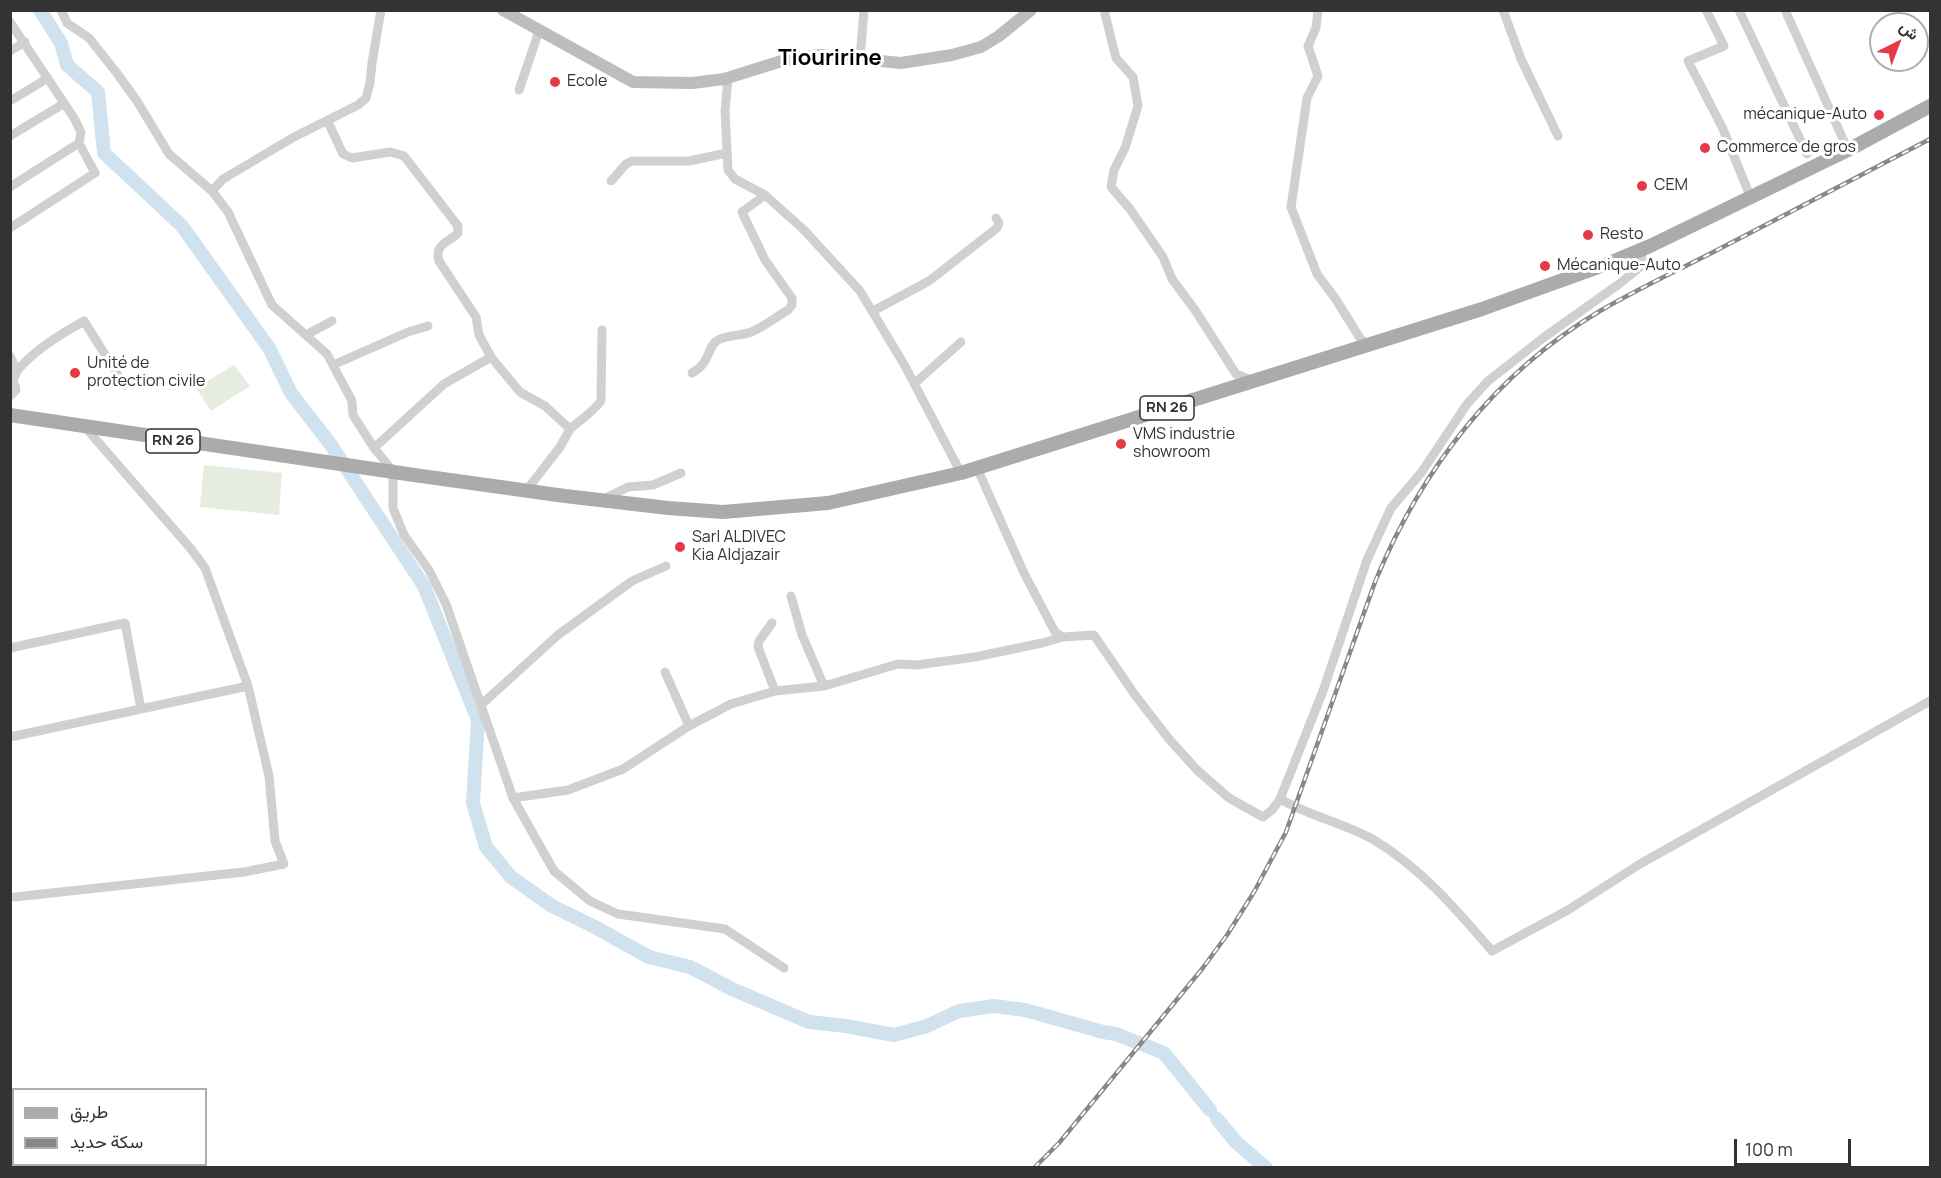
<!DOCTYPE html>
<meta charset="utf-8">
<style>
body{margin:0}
#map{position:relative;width:1941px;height:1178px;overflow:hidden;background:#fff;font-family:Manrope,Vazirmatn,sans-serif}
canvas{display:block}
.frame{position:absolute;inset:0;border:12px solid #333;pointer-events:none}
.legend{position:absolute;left:12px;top:1088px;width:195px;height:78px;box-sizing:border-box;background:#fff;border:2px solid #adadad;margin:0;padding:8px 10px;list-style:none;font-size:18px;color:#333}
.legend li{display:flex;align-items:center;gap:12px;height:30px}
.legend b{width:30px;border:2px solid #adadad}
.north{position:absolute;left:1869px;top:12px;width:60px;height:60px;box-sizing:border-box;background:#fff;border:2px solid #adadad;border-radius:50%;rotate:42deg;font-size:16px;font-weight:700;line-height:24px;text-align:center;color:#333}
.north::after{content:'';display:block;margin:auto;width:21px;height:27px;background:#e63946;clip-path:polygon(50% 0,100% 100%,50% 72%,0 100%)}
.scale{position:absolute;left:1734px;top:1139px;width:117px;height:27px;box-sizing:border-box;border:3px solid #333;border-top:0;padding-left:8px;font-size:18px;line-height:21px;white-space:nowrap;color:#333;-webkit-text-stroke:4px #fff;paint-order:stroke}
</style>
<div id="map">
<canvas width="1941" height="1178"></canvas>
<div class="frame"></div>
<ul class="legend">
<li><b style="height:8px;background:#ababab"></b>طريق</li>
<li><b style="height:8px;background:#888"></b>سكة حديد</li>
</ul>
<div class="north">ش</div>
<div class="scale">100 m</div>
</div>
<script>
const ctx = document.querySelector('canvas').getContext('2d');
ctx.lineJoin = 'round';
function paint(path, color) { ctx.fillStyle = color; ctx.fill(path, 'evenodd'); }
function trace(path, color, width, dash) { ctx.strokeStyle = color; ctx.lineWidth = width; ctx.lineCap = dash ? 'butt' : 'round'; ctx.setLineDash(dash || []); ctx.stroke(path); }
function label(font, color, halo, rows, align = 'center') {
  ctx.font = font + ' Manrope,sans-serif'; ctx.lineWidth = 6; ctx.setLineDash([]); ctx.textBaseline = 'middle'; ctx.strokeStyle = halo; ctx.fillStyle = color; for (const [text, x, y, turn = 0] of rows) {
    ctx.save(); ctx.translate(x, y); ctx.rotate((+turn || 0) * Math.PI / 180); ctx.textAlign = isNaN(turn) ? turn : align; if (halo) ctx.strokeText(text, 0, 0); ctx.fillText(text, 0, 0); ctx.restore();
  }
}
const green = new Path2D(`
 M 234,365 L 250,386 L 211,411 L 196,388 Z
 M 204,465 L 282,473 L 279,515 L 200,507 Z`);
const river = new Path2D(`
 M 40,10 L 61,43 L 67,65 L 98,92 L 104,153 L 182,226 L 269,348 L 291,393 L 331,445 L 424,586 L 478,720 L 473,803 L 486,847 L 511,877 L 552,906 L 591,925 L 649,957 L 690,967 L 732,989 L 809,1022 L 846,1026 L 894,1035 L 927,1026 L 959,1011 L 994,1006 L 1025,1010 L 1103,1032 L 1116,1034 L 1164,1053 L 1210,1110
 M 1217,1119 L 1236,1142 L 1266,1168`);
const street = new Path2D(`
 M 61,10 L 67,23 L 89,38 L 116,72 L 137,101 L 169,154 L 212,191 L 228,212 L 272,305 L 327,354 L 352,401 L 353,415 L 374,448 L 393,471 L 393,508 L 404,535 L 429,570 L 446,604 L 513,798 L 554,871 L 590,901 L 618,914 L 725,929 L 784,968
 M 1104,10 L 1116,58 L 1133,77 L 1138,106 L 1125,148 L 1114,170 L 1111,187 L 1130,209 L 1163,257 L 1172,279 L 1195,310 L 1236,374 L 1254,381
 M 1318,10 L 1316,28 L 1308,46 L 1318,76 L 1307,98 L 1291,207 L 1317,274 L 1335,298 L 1360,338 L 1369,346
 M 1503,10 L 1521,59 L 1558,136
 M 1706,10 L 1724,46 L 1688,61 L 1723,129 L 1750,196
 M 1739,10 L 1807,154
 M 1785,10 L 1848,150
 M 10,22 L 74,118 L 81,132 L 79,143 L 95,173 L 10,228
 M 10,51 L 25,42
 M 860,59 L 864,10
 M 728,78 L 725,111 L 728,170 L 735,179 L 765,195 L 804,230 L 860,291 L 905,366 L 961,473
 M 519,90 L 539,31
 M 10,101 L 48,78
 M 328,122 L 343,154 L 352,158 L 390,152 L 404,156 L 458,226 L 458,233 C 448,243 434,244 439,261 L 476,317 L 479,335 L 491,357 L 520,392 L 545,406 L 570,429 L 560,447 L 526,491
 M 10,136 L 63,104
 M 611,181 L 626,164 L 632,161 L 689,161 L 727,153
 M 10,187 L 79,143
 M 212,191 L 223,179 L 294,137 L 358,105 L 366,98 L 370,83 L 372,63 L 381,10
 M 873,311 L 929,281 L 997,228 L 999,223 L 996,218
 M 306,335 L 332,321
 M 10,356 L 17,371 L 12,383
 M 333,365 L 408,332 L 428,326
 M 17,371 C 34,350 61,334 84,321 L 124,385
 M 692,373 C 711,363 707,346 718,340 C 727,335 741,336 751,332 C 764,327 776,317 788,310 L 792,305 L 792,298 L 765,260 L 742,212 L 765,195
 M 10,382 L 15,385 L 16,390 L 10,396
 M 915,383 L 961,342
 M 570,429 C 578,422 598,408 601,400 L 602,330
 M 374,448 L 444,384 L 491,357
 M 977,468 L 1024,573 L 1055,632 L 1063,637 L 1094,635 L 1135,695 L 1169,739 L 1197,770 L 1229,798 L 1263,817 L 1272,810 L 1280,799 L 1323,691 L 1367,560 L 1391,508 L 1421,473 L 1467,404 L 1488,381 L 1543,338 L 1619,284 L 1644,264 L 1640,250
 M 604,499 L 628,487 L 653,485 L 681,473
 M 791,596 L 802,635 L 824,686
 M 772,623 L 759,641 L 758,647 L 775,691
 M 10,648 L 125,623 L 141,709
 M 665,672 L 689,726
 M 482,704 L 558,635 L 632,581 L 666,566
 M 10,737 L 248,686
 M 513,798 L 568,790 L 623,769 L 689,726 L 731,704 L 775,691 L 824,686 L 898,664 L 917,665 L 975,657 L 1042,643 L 1063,637
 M 1280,799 C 1309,816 1344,823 1374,840 C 1421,868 1457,910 1492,951 L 1568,910 L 1640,864 L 1930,701
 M 15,897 L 244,872 L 284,864 L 275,841 L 269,776 L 248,686 L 205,568 L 191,549 L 85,427`);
const secondary = new Path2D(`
 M 503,10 L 633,82 L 692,83 L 724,79 L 785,60 L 820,55 L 901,63 L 952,55 L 981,47 L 999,36 L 1031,10`);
const primary = new Path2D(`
 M 10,415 L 414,475 L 565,496 L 668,508 L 723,512 L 828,503 L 961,473 L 1482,309 L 1607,264 L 1650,246 L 1848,150 L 1930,106`);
const rail = new Path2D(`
 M 1034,1168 L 1059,1143 L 1202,969 L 1227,935 L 1254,892 L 1286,832 L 1375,582 C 1421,470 1495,373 1600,311 C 1639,288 1681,269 1721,248 C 1791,212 1861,175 1930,139`);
const markers = [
 [555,82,6,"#e63946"],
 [1879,115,6,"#e63946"],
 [1705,148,6,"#e63946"],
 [1642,186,6,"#e63946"],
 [1588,235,6,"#e63946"],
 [1545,266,6,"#e63946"],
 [75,373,6,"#e63946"],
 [1121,444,6,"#e63946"],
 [680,547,6,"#e63946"]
];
const shields = [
 [1167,408,54],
 [173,441,54]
];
const shieldNames = [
 ["RN 26",1167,408],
 ["RN 26",173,441]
];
const poiNames = [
 ["Ecole",567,82],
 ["mécanique-Auto",1867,115,"right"],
 ["Commerce de gros",1717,148],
 ["CEM",1654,186],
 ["Resto",1600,235],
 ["Mécanique-Auto",1557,266],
 ["Unité de",87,364],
 ["protection civile",87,382],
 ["VMS industrie",1133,435],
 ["showroom",1133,453],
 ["Sarl ALDIVEC",692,538],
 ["Kia Aldjazair",692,556]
];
const districtNames = [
 ["Tiouririne",830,59]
];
paint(green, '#e6ecdf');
trace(river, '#cfe2ee', 14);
trace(street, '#d0d0d0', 9);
trace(secondary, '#bdbdbd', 12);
trace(primary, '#ababab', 14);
trace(rail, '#888', 4.5);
trace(rail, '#fff', 2, [7]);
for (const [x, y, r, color] of markers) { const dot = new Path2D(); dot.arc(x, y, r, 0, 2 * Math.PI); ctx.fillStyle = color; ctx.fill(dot); trace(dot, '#fff', 2); }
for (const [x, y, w] of shields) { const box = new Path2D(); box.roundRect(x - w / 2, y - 12, w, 24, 4.5); ctx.fillStyle = '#fff'; ctx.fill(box); trace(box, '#333', 1.5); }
label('bold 15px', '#333', null, shieldNames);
label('16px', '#333', '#fff', poiNames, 'left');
label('bold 22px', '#000', '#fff', districtNames);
</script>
